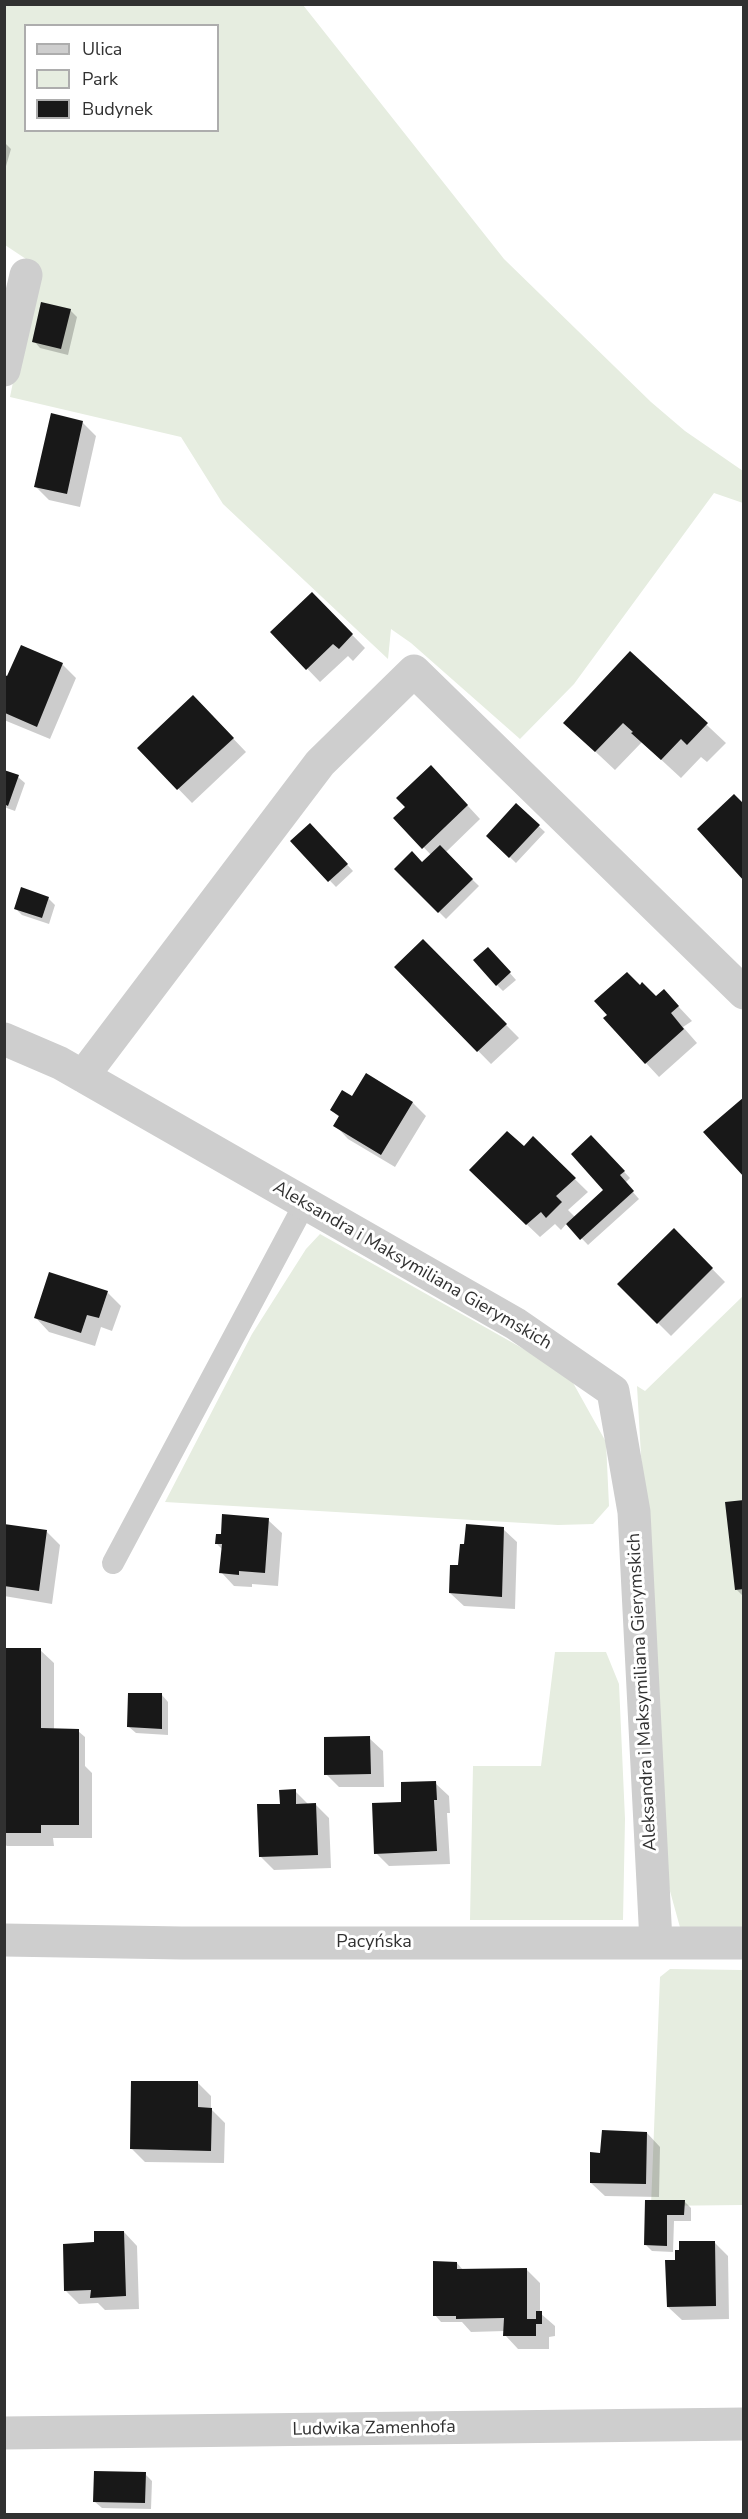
<!DOCTYPE html>
<meta charset="utf-8">
<style>
body{margin:0}
#map{position:relative;width:748px;height:2519px;overflow:hidden;background:#fff;font-family:"Nunito Sans",sans-serif}
canvas{display:block}
.frame{position:absolute;inset:0;border:6px solid #313131;pointer-events:none}
.legend{position:absolute;left:24px;top:24px;width:195px;height:108px;box-sizing:border-box;background:#fff;border:2px solid #adadad;margin:0;padding:8px 10px;list-style:none;font-size:18px;color:#313131}
.legend li{display:flex;align-items:center;gap:12px;height:30px}
.legend b{width:30px;border:2px solid #adadad}
</style>
<div id="map">
<canvas width="748" height="2519"></canvas>
<div class="frame"></div>
<ul class="legend">
<li><b style="height:8px;background:#cecece"></b>Ulica</li>
<li><b style="height:16px;background:#e6ede0"></b>Park</li>
<li><b style="height:16px;background:#181818"></b>Budynek</li>
</ul>
</div>
<script>
const ctx = document.querySelector('canvas').getContext('2d');
ctx.lineJoin = 'round';
function paint(path, color) { ctx.fillStyle = color; ctx.fill(path, 'evenodd'); }
function trace(path, color, width, dash) { ctx.strokeStyle = color; ctx.lineWidth = width; ctx.lineCap = dash ? 'butt' : 'round'; ctx.setLineDash(dash || []); ctx.stroke(path); }
function label(font, color, halo, rows, align = 'center') {
  ctx.font = font + ' "Nunito Sans",sans-serif'; ctx.lineWidth = 6; ctx.setLineDash([]); ctx.textBaseline = 'middle'; ctx.strokeStyle = halo; ctx.fillStyle = color; for (const [text, x, y, turn = 0] of rows) {
    ctx.save(); ctx.translate(x, y); ctx.rotate((+turn || 0) * Math.PI / 180); ctx.textAlign = isNaN(turn) ? turn : align; if (halo) ctx.strokeText(text, 0, 0); ctx.fillText(text, 0, 0); ctx.restore();
  }
}
const green = new Path2D(`
 M 4,5 L 303,5 L 504,259 L 651,402 L 685,431 L 743,471 L 743,503 L 714,493 L 574,684 L 520,739 L 411,643 L 391,629 L 388,659 L 223,504 L 181,437 L 10,397 L 31,293 L 29,261 L 5,245 ZM 26,26 L 218,26 L 218,130 L 26,130 Z
 M 320,1234 L 552,1365 L 572,1381 L 606,1442 L 609,1506 L 593,1524 L 558,1525 L 165,1502 L 252,1334 L 306,1249 Z
 M 743,1296 L 743,1930 L 681,1931 L 665,1873 L 637,1386 L 645,1391 Z
 M 555,1652 L 606,1652 L 619,1684 L 625,1819 L 623,1920 L 470,1920 L 473,1766 L 541,1766 Z
 M 670,1969 L 743,1970 L 743,2205 L 651,2206 L 660,1977 Z`);
const shadow = new Path2D(`
 M 4,142 L 11,149 L 4,173 Z
 M 70,310 L 77,317 L 68,355 L 40,348 L 34,341 Z
 M 82,422 L 96,436 L 80,507 L 49,500 L 35,486 Z
 M 312,594 L 365,648 L 353,661 L 348,656 L 320,682 L 272,632 Z
 M 630,653 L 726,743 L 707,762 L 701,757 L 681,778 L 642,742 L 615,770 L 584,741 Z
 M 62,664 L 76,678 L 50,739 L 4,720 L 4,676 L 8,678 Z
 M 206,710 L 246,752 L 192,803 L 139,748 Z
 M 4,771 L 18,777 L 25,783 L 15,811 L 4,807 Z
 M 444,780 L 480,819 L 445,853 L 479,886 L 446,919 L 396,869 L 422,864 L 431,855 L 396,818 L 407,807 Z
 M 516,805 L 545,832 L 516,863 L 488,836 Z
 M 310,825 L 353,871 L 336,887 L 292,841 Z
 M 48,898 L 55,905 L 49,924 L 22,915 L 15,908 Z
 M 423,941 L 519,1038 L 491,1064 L 396,967 Z
 M 494,955 L 516,980 L 503,991 L 497,985 Z
 M 640,987 L 656,998 L 677,1005 L 692,1021 L 683,1027 L 697,1043 L 659,1077 L 646,1063 L 609,1015 Z
 M 366,1075 L 413,1103 L 426,1116 L 395,1167 L 348,1139 L 335,1125 L 340,1118 L 332,1110 L 352,1098 Z
 M 591,1137 L 630,1178 L 625,1183 L 639,1199 L 588,1245 L 567,1223 L 561,1230 L 555,1224 L 540,1237 L 501,1200 L 524,1148 L 533,1138 L 588,1192 L 568,1210 L 575,1217 L 605,1190 Z
 M 674,1230 L 725,1282 L 671,1336 L 619,1284 Z
 M 107,1292 L 121,1306 L 112,1331 L 101,1327 L 95,1346 L 49,1332 L 36,1318 Z
 M 744,1502 L 744,1596 L 743,1596 L 736,1589 Z
 M 268,1520 L 282,1533 L 278,1586 L 252,1584 L 252,1587 L 234,1586 L 221,1572 L 223,1550 L 217,1544 Z
 M 4,1525 L 47,1532 L 60,1545 L 52,1604 L 4,1596 Z
 M 503,1529 L 517,1542 L 515,1609 L 464,1606 L 450,1593 L 460,1566 Z
 M 4,1650 L 40,1650 L 54,1663 L 54,1730 L 78,1731 L 85,1737 L 85,1766 L 92,1773 L 92,1838 L 53,1838 L 54,1846 L 7,1846 L 4,1844 Z
 M 162,1695 L 168,1702 L 168,1735 L 136,1733 L 129,1727 Z
 M 369,1738 L 383,1751 L 384,1787 L 339,1787 L 326,1774 Z
 M 435,1783 L 449,1796 L 450,1813 L 447,1813 L 450,1864 L 389,1866 L 376,1853 L 403,1803 Z
 M 295,1791 L 309,1805 L 316,1805 L 329,1818 L 331,1868 L 274,1870 L 260,1856 L 281,1806 Z
 M 198,2083 L 211,2096 L 211,2109 L 225,2123 L 224,2163 L 145,2162 L 132,2149 Z
 M 647,2133 L 660,2147 L 659,2197 L 605,2196 L 591,2183 L 601,2154 Z
 M 646,2201 L 684,2201 L 691,2208 L 691,2221 L 674,2221 L 673,2252 L 652,2251 L 646,2245 Z
 M 124,2232 L 137,2246 L 139,2309 L 105,2310 L 98,2303 L 79,2304 L 65,2290 L 96,2243 Z
 M 715,2243 L 728,2256 L 729,2319 L 682,2320 L 668,2307 L 677,2261 Z
 M 457,2263 L 463,2270 L 527,2270 L 540,2283 L 540,2313 L 555,2326 L 555,2336 L 549,2337 L 549,2349 L 518,2349 L 505,2335 L 505,2331 L 471,2332 L 462,2322 L 441,2322 L 435,2315 Z
 M 145,2474 L 152,2481 L 151,2509 L 102,2508 L 95,2502 Z`);
const building = new Path2D(`
 M 41,302 L 71,309 L 61,349 L 32,342 Z
 M 51,413 L 83,421 L 67,494 L 34,487 Z
 M 312,592 L 353,634 L 339,649 L 333,644 L 306,670 L 270,632 Z
 M 21,645 L 63,663 L 37,727 L 5,713 L 5,675 L 7,676 Z
 M 630,651 L 708,723 L 687,745 L 681,739 L 661,760 L 631,733 L 633,732 L 623,723 L 595,752 L 563,723 Z
 M 193,695 L 234,738 L 177,790 L 137,748 Z
 M 431,765 L 468,805 L 422,849 L 393,818 L 405,807 L 396,798 Z
 M 4,770 L 19,775 L 8,806 L 4,804 Z
 M 734,794 L 744,804 L 744,881 L 697,829 Z
 M 516,803 L 540,825 L 509,858 L 486,836 Z
 M 310,823 L 348,864 L 328,882 L 290,841 Z
 M 440,845 L 473,879 L 438,913 L 394,869 L 412,851 L 422,862 Z
 M 21,887 L 49,897 L 42,918 L 14,909 Z
 M 423,939 L 507,1024 L 477,1052 L 394,967 Z
 M 488,947 L 511,972 L 496,986 L 473,960 Z
 M 627,972 L 640,985 L 642,982 L 656,996 L 664,989 L 679,1006 L 671,1013 L 684,1029 L 645,1064 L 603,1018 L 607,1015 L 594,1001 Z
 M 366,1073 L 413,1102 L 381,1155 L 333,1126 L 339,1116 L 330,1110 L 342,1090 L 352,1096 Z
 M 744,1097 L 744,1177 L 703,1132 Z
 M 507,1131 L 524,1146 L 533,1136 L 576,1178 L 556,1196 L 562,1202 L 546,1218 L 541,1212 L 526,1225 L 469,1170 Z
 M 591,1135 L 625,1171 L 620,1175 L 634,1191 L 580,1240 L 566,1224 L 603,1190 L 571,1154 Z
 M 674,1228 L 713,1268 L 657,1324 L 617,1284 Z
 M 49,1272 L 108,1291 L 99,1318 L 87,1315 L 81,1333 L 34,1318 Z
 M 744,1500 L 744,1589 L 735,1590 L 725,1502 Z
 M 222,1514 L 269,1518 L 265,1573 L 239,1571 L 239,1575 L 219,1573 L 222,1544 L 215,1544 L 216,1534 L 221,1534 Z
 M 4,1524 L 47,1530 L 39,1591 L 4,1586 Z
 M 466,1524 L 504,1527 L 502,1597 L 449,1593 L 450,1565 L 458,1565 L 460,1544 L 464,1544 Z
 M 4,1648 L 41,1648 L 41,1728 L 79,1729 L 79,1825 L 41,1825 L 41,1833 L 4,1833 Z
 M 128,1693 L 162,1693 L 162,1729 L 127,1727 Z
 M 370,1736 L 371,1774 L 324,1775 L 324,1737 Z
 M 436,1781 L 437,1800 L 434,1800 L 437,1851 L 374,1854 L 372,1803 L 401,1802 L 401,1782 Z
 M 296,1789 L 296,1804 L 316,1803 L 318,1855 L 259,1857 L 257,1804 L 280,1804 L 279,1790 Z
 M 131,2081 L 198,2081 L 198,2107 L 212,2108 L 211,2151 L 130,2149 Z
 M 602,2130 L 647,2132 L 646,2184 L 590,2183 L 590,2152 L 600,2153 Z
 M 645,2200 L 685,2200 L 684,2215 L 667,2215 L 667,2246 L 644,2245 Z
 M 94,2231 L 124,2231 L 126,2296 L 90,2298 L 91,2290 L 64,2291 L 63,2244 L 94,2242 Z
 M 679,2241 L 715,2241 L 716,2306 L 667,2307 L 665,2260 L 675,2260 L 675,2250 L 679,2250 Z
 M 433,2261 L 457,2262 L 457,2269 L 527,2268 L 527,2319 L 536,2319 L 536,2311 L 542,2311 L 542,2324 L 536,2324 L 536,2336 L 503,2336 L 504,2318 L 456,2319 L 456,2316 L 433,2316 Z
 M 94,2471 L 146,2472 L 145,2503 L 93,2502 Z`);
const service = new Path2D(`
 M 113,1563 L 305,1203`);
const minor = new Path2D(`
 M 4,370 L 26,275
 M 4,1039 L 60,1063 L 516,1324 L 613,1391 L 634,1512 L 656,1942
 M 83,1076 L 320,763 L 414,671 L 744,993
 M 4,1940 L 182,1943 L 744,1943
 M 4,2433 L 744,2424`);
const streetNames = [
 ["Aleksandra i Maksymiliana Gierymskich",412,1266,30],
 ["Aleksandra i Maksymiliana Gierymskich",643,1692,-93],
 ["Pacyńska",374,1943],
 ["Ludwika Zamenhofa",374,2429,-1]
];
paint(green, '#e6ede0');
paint(shadow, '#0003');
paint(building, '#181818');
trace(service, '#cecece', 22);
trace(minor, '#cecece', 33);
label('18px', '#313131', '#fff', streetNames);
</script>
